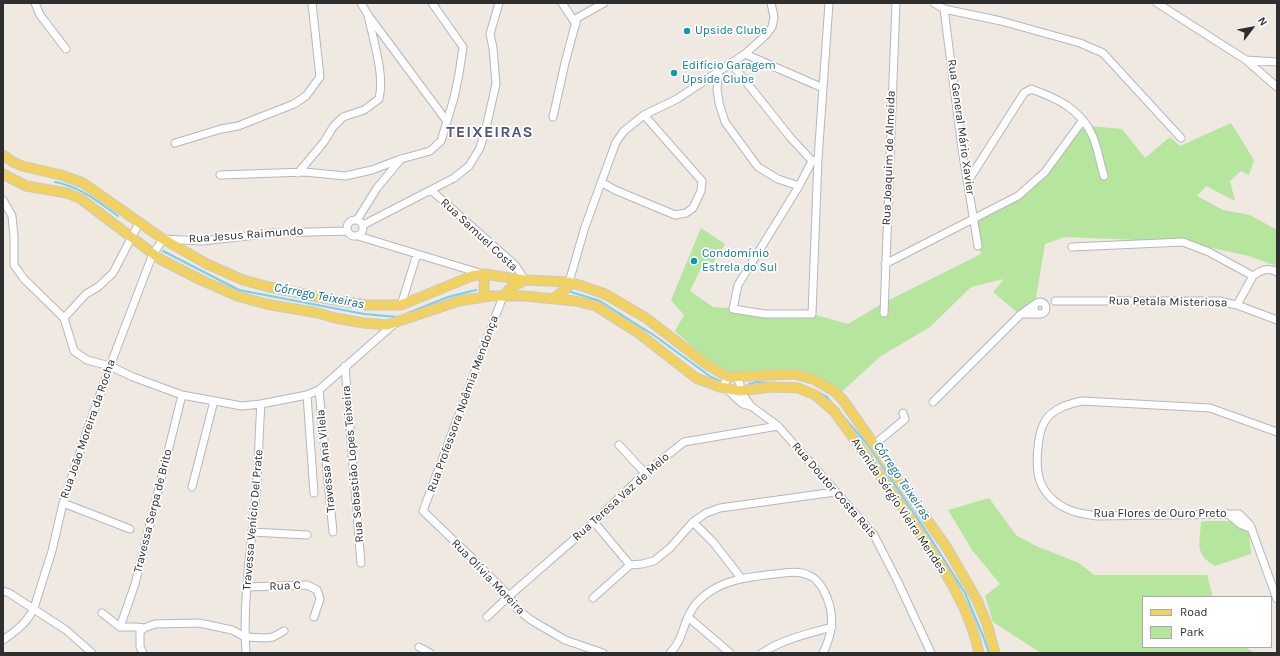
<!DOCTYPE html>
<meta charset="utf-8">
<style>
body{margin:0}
#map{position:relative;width:1280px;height:656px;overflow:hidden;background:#efe9e1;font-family:Karla,sans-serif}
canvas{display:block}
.frame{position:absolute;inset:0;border:4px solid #2e2e2e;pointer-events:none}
.legend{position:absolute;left:1142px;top:596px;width:130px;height:52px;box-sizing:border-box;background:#fff;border:1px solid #ababab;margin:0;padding:5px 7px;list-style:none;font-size:12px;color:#2e2e2e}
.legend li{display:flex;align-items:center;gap:8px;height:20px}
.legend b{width:20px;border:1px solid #ababab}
.north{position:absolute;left:1232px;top:8px;width:40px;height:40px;-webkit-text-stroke:3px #fff;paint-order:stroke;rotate:58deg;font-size:11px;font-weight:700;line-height:16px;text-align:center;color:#2e2e2e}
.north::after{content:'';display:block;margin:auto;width:14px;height:18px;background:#2e2e2e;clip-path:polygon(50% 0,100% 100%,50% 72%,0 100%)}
</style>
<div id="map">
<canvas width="1280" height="656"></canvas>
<div class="frame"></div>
<ul class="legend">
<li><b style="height:5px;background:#f2d163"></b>Road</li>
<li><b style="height:11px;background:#b6e59e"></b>Park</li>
</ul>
<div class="north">N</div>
</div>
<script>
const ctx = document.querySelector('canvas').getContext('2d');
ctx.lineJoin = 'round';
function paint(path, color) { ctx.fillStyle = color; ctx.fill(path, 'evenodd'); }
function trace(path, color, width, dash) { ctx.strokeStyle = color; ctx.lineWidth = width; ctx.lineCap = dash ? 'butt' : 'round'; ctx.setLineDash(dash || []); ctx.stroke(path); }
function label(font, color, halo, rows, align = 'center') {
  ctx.font = font + ' Karla,sans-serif'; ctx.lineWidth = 3.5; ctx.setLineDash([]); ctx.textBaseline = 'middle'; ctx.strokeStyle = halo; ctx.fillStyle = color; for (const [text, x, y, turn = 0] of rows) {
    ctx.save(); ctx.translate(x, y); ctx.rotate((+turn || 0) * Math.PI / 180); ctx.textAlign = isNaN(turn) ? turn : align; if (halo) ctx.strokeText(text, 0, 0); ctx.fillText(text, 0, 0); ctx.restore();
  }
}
const green = new Path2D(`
 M 1231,123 L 1254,160 L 1249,175 L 1241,171 L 1230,181 L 1235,201 L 1206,186 L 1197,196 L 1223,210 L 1250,215 L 1277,230 L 1277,266 L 1245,255 L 1183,242 L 1065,237 L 1045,244 L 1036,298 L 1018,313 L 993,292 L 1004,279 L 971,287 L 930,327 L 881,356 L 838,395 L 799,373 L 721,372 L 675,331 L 684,315 L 671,300 L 701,228 L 725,244 L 713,263 L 705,260 L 690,291 L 713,307 L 812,314 L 848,324 L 883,303 L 981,254 L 973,218 L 998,207 L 1045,172 L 1079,125 L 1122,129 L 1145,158 L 1170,137 L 1180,146 Z
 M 989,498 L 1016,535 L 1036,546 L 1079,563 L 1094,575 L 1207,575 L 1213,597 L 1143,597 L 1143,647 L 1245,647 L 1255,653 L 1041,653 L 993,622 L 985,596 L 1000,584 L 972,550 L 948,510 Z
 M 1206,521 L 1231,521 L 1249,534 L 1251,554 L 1215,566 C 1194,554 1200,544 1201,522 Z`);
const stream = new Path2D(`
 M 55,182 C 81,187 97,201 118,216
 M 163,251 L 239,290 L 364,314 L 398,317
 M 568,291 L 600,301 L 655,336 L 711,377 L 720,381
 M 408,313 L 448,297 L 476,290
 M 749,384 L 757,382 L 770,383
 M 821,394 L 827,397 L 835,407
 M 842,415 L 867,444 L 924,528 L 965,593 L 983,636 L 989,653`);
const minor = new Path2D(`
 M 35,3 L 40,15 L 66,49
 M 361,3 L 368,15 L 446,120
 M 562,3 L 576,24
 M 934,3 L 944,9 L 1001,21 L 1080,43 L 1103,53 L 1181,138
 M 1157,3 L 1246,60 L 1277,87
 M 944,9 L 962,149 L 978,246
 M 745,54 L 823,88
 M 1246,60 L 1277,62
 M 731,63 L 790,137 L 812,161
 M 719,70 L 717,89 L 719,103 L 725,122 L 758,167 L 778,179 L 799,186
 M 553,117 L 565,63 L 577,18 L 604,3
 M 175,143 L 221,129 L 238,126 L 294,104 L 306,96 L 320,77 L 312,3
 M 818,159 L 812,314 L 765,314 L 733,309 L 738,285 L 799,186 L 812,161 L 818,159 L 829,3
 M 298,173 L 324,142 L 333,127 L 343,117 L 364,110 L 379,99 C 385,74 373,40 368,15
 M 220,175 L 305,172 L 345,176 L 372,170 L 401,159 L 430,151 L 441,141 L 454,98 L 459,74 L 463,47 L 432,3
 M 968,181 L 1024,93 L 1031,89 C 1057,98 1082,110 1093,137 C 1098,149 1100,163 1104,176
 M 601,182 L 615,190 L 675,215 L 686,213 L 693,208 L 701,191 L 702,181 L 644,115
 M 431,190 L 515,265 L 525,280
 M 3,200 L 12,216 L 14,237 L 14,265 L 24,279 L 64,318 L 74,351 L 87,360 L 110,366 L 133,377 L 182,395 L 242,406 L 261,404 L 307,395 L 319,390 L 394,324
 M 357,220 L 377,188 L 401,159
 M347 228a8 8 0 1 1 16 0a8 8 0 1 1-16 0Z
 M 363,225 L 454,178 L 469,166 L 480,148 L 486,128 L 496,84 L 493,48 L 490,34 L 499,3
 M 358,236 L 483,274
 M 1072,247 L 1183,242 L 1209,252 L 1253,276 L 1237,305
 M 885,264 L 1018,196 L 1045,172 L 1083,120
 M 1253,276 C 1261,270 1268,267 1277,272
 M 569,282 L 585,227 L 616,142 L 624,131 L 644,115 L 677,99 L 745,54 L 766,35 L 772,27 L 774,17 L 771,3
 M 503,296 L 423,511 L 471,557 L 509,596 L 517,609 L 531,620 L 565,640 L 603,653
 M 1055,301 L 1219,301 L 1237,305 L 1277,320
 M1034 308a6 6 0 1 1 12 0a6 6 0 1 1-12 0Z
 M 1035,304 L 1021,314 L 1039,314
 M 401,305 L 417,254
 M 884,313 L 896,3
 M 64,318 L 86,294 L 98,287 L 113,273 L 139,223
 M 345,366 L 361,563
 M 728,377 L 724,384 L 726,388 L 736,398 L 743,404 L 751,406 L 778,426 L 874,535 L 898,582 L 931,653
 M 737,378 L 740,384 L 740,391 L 751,406
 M 319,390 L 333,532
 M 307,395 L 314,493
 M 933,402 L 1021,314
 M 1277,432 L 1210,408 L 1082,401 C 1069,404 1053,408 1045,421 C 1037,434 1035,467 1040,481 C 1043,489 1050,498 1057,503 C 1069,512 1083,514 1097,516 L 1239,514 L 1250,525 L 1277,599
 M 875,444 L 905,419 L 903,413
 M 619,445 L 645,473
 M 192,487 L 214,401
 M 63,503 L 130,529
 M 1228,514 L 1240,524 L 1252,529
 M 594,522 L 630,565
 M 693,522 L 713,542 L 741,578
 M 252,532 L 307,535
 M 247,587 L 307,585 L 317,590 L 320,599 L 314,617
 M 3,591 L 9,593 L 66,630 L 92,653
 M 593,598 L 630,565 L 642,564 L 654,561 L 670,548 L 693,522 L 706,513 L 720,508 L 835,492
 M 102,613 L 120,627
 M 487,617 L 509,596 L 594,522 L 645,473 L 684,442 L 778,426
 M 688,617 L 730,653
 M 120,627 L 135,584 L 182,395
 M 120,627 L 136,627 L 144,628
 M 3,640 C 16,631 27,623 34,608 L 52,551 L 63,503 L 86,434 L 110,366 L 152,256 L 163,239 L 202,241 L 274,233 L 348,231
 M 419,647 L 430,653
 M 143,653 L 140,647 L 140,632 L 144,628 L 155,624 L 199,623 L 232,630 L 245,637 L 266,638 L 273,637 L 284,631
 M 246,653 C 242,595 253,538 257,480 C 259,455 259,429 261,404
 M 670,653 C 683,640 682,627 690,613 C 693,607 699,600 704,596 C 724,579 750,577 775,574 C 786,573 798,570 808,575 C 815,577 820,584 823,589 C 835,611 834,631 823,653
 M 762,653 C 783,639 808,634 832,627`);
const major = new Path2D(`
 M 3,155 L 13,162 L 22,166 L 61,175 L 83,183 L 163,239 L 207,264 L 243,280 L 269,287 L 339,301 L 366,305 L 401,305 L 472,276 L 484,274 L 525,280 L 569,282 L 582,286 L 605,294 L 646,318 L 706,364 L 728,377 L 794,374 L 813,379 L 834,391 L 843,400 L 947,548 L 977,600 L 987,624 L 995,653
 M 3,174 L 26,186 L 67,193 L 81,199 L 160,259 L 199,279 L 237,296 L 266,304 L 318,313 L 335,318 L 364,323 L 387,325 L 459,301 L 478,298 L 491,296 L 524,296 L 576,301 L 596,306 L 621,322 L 637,332 L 696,378 L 720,387 L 740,391 L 771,387 L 798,388 L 815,395 L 834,411 C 861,449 889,487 915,526 C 941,565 970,607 979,653
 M 503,296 L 512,287 L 525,280
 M 484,297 L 484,274
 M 554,298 L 568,287 L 569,282`);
const markers = [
 [687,31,4,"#0f9aa8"],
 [674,73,4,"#0f9aa8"],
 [694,261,4,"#0f9aa8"]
];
const cultureNames = [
 ["Upside Clube",695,31],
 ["Edifício Garagem",682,66],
 ["Upside Clube",682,80],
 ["Condomínio",702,254],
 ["Estrela do Sul",702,268]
];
const streetNames = [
 ["Rua General Mário Xavier",961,127,82],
 ["Rua Joaquim de Almeida",889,158,-88],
 ["Rua Jesus Raimundo",246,235,-4],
 ["Rua Samuel Costa",479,235,43],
 ["Rua Petala Misteriosa",1168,302,1],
 ["Rua Professora Noêmia Mendonça",463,404,-70],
 ["Rua João Moreira da Rocha",88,429,-71],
 ["Travessa Ana Vilela",326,461,-96],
 ["Rua Sebastião Lopes Teixeira",353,464,-95],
 ["Rua Doutor Costa Reis",834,490,49],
 ["Rua Teresa Vaz de Melo",621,497,-42],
 ["Avenida Sérgio Vieira Mendes",899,506,56],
 ["Travessa Serpa de Brito",153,511,-76],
 ["Rua Flores de Ouro Preto",1160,514],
 ["Travessa Venício Del Prate",253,520,-85],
 ["Rua Olívia Moreira",488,577,46],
 ["Rua C",285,586,-2]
];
const waterNames = [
 ["Córrego Teixeiras",319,296,11],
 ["Córrego Teixeiras",902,481,56]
];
const districtNames = [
 ["TEIXEIRAS",490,132]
];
paint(green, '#b6e59e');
trace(stream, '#75cff0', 2);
trace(minor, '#b4b7c1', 9);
trace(major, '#c9c9c9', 11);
trace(minor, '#fff', 7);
trace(major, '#f2d163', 9);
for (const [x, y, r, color] of markers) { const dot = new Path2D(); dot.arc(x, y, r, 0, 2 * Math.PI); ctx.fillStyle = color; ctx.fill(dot); trace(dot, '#fff', 1.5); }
label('12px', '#0d838f', '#fff', cultureNames, 'left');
label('12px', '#2e2e2e', '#fff', streetNames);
label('italic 13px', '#0d6fa3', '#fff', waterNames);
ctx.letterSpacing = '1px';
label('bold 16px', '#4d5680', '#fff', districtNames);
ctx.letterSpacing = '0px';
</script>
